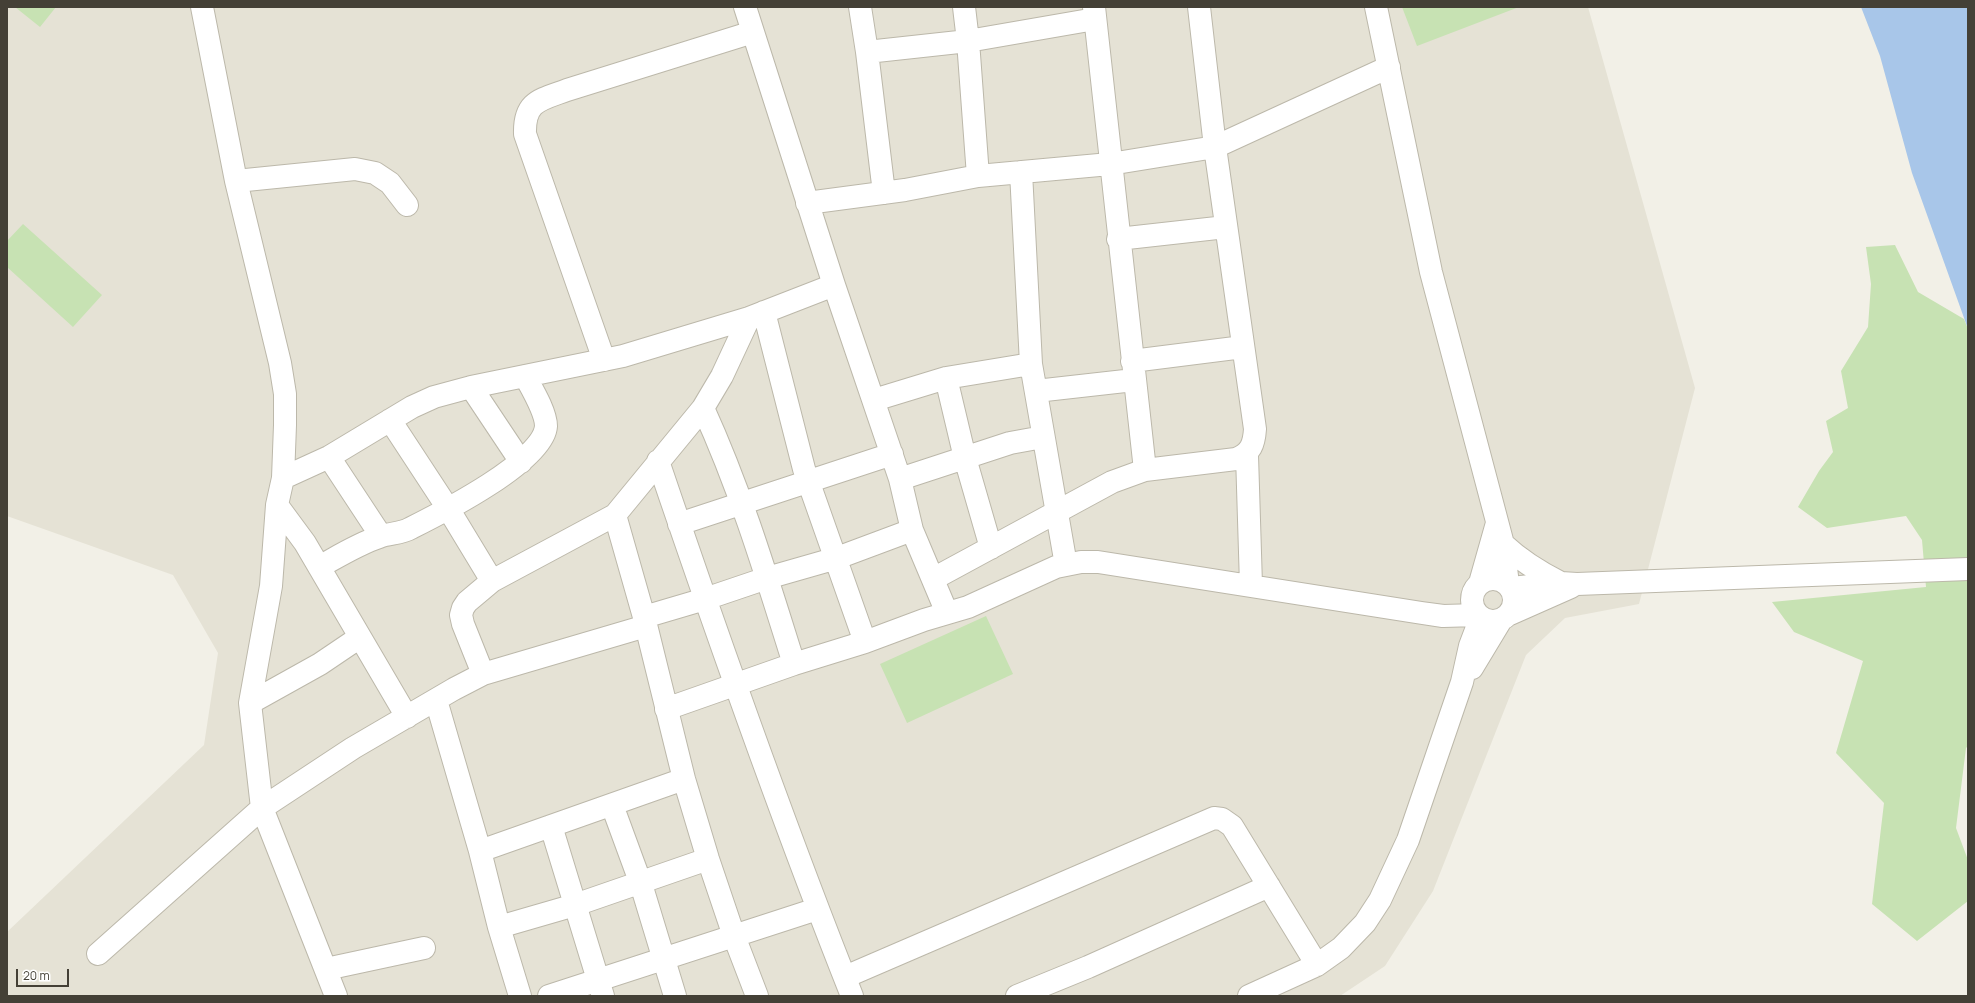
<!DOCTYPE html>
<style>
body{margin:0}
#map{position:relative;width:1975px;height:1003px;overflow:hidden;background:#f2f0e7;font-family:Manrope,sans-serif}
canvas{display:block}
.frame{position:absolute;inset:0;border:8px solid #444036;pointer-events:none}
.scale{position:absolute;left:16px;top:969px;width:53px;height:18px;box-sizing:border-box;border:2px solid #444036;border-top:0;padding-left:5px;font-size:12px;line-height:14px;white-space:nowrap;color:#444036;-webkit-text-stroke:3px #fff;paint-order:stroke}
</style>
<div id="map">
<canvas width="1975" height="1003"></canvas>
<div class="frame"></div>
<div class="scale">20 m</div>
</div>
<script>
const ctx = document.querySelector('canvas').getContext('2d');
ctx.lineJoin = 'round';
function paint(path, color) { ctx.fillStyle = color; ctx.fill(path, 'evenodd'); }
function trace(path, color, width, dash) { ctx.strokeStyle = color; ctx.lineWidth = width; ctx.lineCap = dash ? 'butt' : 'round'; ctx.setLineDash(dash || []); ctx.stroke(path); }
const residential = new Path2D(`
 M 7,7 L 1588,7 L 1695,388 L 1639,604 L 1565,618 L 1526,655 L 1433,891 L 1385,966 L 1340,996 L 7,996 L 7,932 L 204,745 L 218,653 L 173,575 L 7,516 Z`);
const green = new Path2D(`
 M 15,7 L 56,7 L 40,27 Z
 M 1402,7 L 1519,7 L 1417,46 Z
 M 23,224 L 102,295 L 73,327 L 7,267 L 7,241 Z
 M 1895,245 L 1918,292 L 1964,319 L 1968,329 L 1968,746 L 1966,748 L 1956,828 L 1968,860 L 1968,901 L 1917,941 L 1872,904 L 1884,803 L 1836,753 L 1863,661 L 1794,632 L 1772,602 L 1926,587 L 1922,540 L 1906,516 L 1827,528 L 1798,507 L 1819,471 L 1833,452 L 1826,421 L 1848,408 L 1841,371 L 1868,327 L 1871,284 L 1866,247 Z
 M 986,616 L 1013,674 L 907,723 L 880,664 Z`);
const water = new Path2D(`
 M 1861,7 L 1968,7 L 1968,329 L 1912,173 L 1880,56 Z`);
const minor = new Path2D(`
 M 202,7 L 236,181 L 280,363 L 285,394 L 285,425 L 283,478 L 277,505 L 271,586 L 250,703 L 262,808 L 336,996
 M 745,7 L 834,285 L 900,479 L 912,530 L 947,613
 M 860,7 L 867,52 L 884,193
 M 964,7 L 968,41 L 978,176
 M 1094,7 L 1145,470
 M 1376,7 L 1431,272 L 1503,544 L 1508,584
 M 867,52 L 968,41 L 1095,19
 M 1021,172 L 1031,364 L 1066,565
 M 236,181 L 355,169 L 375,173 L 390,183 L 407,205
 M 807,203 L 905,190 L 978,176 L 1110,164 L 1215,147 L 1389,67
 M 1118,239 L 1226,227
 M 764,312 L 804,469 L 865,642
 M 604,360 L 525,134 C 524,101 540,100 567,90 L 753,32
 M 1132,361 L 1243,347
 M 946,378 L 965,458 L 991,548
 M 471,387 L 521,462
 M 1036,391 L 1134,380
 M 874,400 L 946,378 L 1031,364
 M 703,408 C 741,491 767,578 794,664
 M 390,420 L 449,510 L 492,581
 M 1247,455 L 1251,585
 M 329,457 L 381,536
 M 658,461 C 719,641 782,820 852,996
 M 283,478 L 329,457 L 412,407 L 434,397 L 471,387 L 623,356 L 749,318 L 834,285
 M 900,479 L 1010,443 L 1043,437
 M 277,505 L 305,543 L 407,717
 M 615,515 L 644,617 L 684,779 L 708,859 L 734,936 L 757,996
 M 679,524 L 892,454
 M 1503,544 C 1521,561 1539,572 1561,583
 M 319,567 C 339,556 358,544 379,537 C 389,533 401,534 411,528 C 441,513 544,461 546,426 C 546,412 532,389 525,376
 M1472 600a21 21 0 1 1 42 0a21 21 0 1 1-42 0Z
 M 933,579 L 1112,482 L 1145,470 L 1236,459 C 1251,453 1254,444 1255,429 L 1215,147 L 1199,7
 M 1480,583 L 1497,523
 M 1511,588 L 1561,583 L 1577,584 L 1968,569
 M 1510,614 L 1571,587
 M 644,617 L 705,599 L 767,578 L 837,558 L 912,530
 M 1472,668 L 1501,620
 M 483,674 L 463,624 L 461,615 L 463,608 L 467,602 L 492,581 L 615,515 L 703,408 L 722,376 L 749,318
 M 436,700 L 480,851 L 499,927 L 520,996
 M 250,703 L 320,664 L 360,637
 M 666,709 L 794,664 L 865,642 L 924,620 L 968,607 L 1056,567 L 1081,562 L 1098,562 L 1422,613 L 1443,616 L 1478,615
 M 612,805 L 641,884 L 675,996
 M 551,826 L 603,996
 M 480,851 L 684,779
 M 499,927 L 575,905 L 708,859
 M 98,954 L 262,808 L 353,748 L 454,689 L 483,674 L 646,626
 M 326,969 L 424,948
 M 845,977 L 1214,818 L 1222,819 L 1232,826 L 1317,965
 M 549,996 L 817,909
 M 1017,996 L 1088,967 L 1269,886
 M 1249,996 L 1317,965 L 1341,948 L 1365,923 L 1380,900 L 1408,840 L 1462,682 L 1470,646 L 1481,617`);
paint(residential, '#e5e2d5');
paint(green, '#c7e2b3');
paint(water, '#a8c6e9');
trace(minor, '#bcb8aa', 24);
trace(minor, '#fff', 22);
</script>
